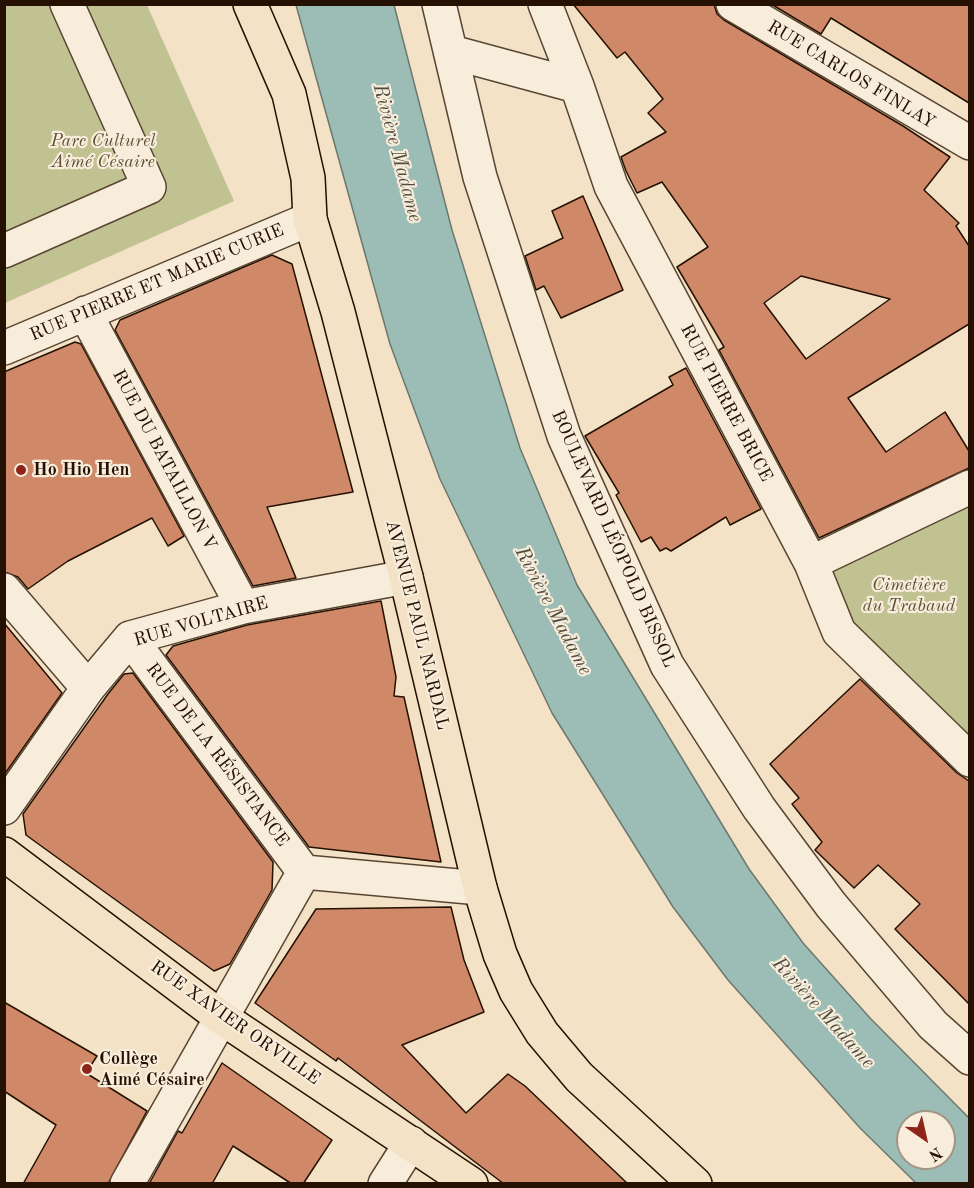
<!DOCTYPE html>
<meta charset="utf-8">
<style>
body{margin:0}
#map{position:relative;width:974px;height:1188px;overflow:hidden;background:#f4e2c7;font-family:"Old Standard TT",serif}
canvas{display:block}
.frame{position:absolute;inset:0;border:6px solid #241101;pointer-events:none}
.north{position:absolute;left:896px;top:1110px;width:60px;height:60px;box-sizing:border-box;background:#f8ecdb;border:2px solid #a39484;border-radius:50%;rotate:146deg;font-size:16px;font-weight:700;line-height:24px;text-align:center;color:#241101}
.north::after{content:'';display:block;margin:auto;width:21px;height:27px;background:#8f2418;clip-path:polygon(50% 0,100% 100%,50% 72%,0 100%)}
</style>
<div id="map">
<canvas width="974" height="1188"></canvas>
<div class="frame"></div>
<div class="north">N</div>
</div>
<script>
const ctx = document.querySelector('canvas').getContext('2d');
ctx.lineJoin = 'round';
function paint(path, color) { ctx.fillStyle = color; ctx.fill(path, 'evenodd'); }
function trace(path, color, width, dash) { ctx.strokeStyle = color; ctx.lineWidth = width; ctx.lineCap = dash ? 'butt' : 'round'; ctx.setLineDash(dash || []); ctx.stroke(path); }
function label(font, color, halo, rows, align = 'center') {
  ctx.font = font + ' "Old Standard TT",serif'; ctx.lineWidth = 4.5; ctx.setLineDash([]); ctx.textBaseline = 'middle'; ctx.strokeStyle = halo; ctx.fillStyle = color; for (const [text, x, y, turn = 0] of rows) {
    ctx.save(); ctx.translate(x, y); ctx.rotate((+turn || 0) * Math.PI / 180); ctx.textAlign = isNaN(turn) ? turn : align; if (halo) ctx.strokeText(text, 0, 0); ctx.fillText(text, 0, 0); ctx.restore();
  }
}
const green = new Path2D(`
 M 5,5 L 147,5 L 234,201 L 5,303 Z
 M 969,497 L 969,737 L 849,620 L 832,582 L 834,564 Z`);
const water = new Path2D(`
 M 296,5 L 394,5 L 452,230 L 520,448 L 577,585 L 749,869 L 803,943 L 870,1018 L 969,1118 L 969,1183 L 916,1183 L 860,1128 L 728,980 L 673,907 L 552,713 L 440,479 L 390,344 ZM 908,1122 L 944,1122 L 944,1158 L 908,1158 Z`);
const building = new Path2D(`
 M 573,4 L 714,4 L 717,14 L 724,20 L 903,126 L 950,157 L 924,190 L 959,223 L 956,226 L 969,246 L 969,324 L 848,398 L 886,452 L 945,412 L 969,451 L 969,468 L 819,538 L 719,350 L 724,347 L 677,267 L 708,247 L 662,182 L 637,193 L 626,171 L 621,157 L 666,132 L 648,113 L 663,99 L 625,52 L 617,58 ZM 801,276 L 890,299 L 806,359 L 764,303 Z
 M 771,4 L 969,4 L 969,103 L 831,18 L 821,34 Z
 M 583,196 L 623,290 L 561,318 L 544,286 L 536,290 L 525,256 L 563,238 L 552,211 Z
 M 272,255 L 292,264 L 353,492 L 267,507 L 296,578 L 253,586 L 115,330 L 120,320 Z
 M 75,342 L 81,344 L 184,536 L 168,546 L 152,518 L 68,561 L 28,589 L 18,577 L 4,572 L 4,372 Z
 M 686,368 L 761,509 L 730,525 L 726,517 L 671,551 L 666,548 L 660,551 L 651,537 L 641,542 L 616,495 L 619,493 L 585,436 L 673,385 L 669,377 Z
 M 381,601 L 396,677 L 394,696 L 404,697 L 441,862 L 309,847 L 166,655 L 173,646 L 247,625 Z
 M 4,623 L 62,693 L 4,775 Z
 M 133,673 L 273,862 L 272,890 L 230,964 L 214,971 L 26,835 L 23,814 L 108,694 L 124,674 Z
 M 860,679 L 957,773 L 969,781 L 969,1004 L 895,929 L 920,904 L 878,865 L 854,888 L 815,850 L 822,842 L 792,804 L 799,798 L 770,764 Z
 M 451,907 L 464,960 L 484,1012 L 402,1045 L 466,1113 L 508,1074 L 525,1086 L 628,1184 L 504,1184 L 338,1058 L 336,1061 L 255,1003 L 316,909 Z
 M 4,1002 L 97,1056 L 86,1073 L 147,1111 L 108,1184 L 23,1184 L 56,1125 L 4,1091 Z
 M 222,1063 L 332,1140 L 303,1184 L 292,1184 L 233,1146 L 212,1184 L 149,1184 L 178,1131 L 182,1133 Z`);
const minor = new Path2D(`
 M 439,4 L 480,177 L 564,436 L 667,665 L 759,808 L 831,905 L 933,1025 L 970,1058
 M 545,4 L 577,86 L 611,186 L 811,563 L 839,632 L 970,760
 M 733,4 L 970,143
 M 451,52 L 577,86
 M 4,251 L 149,187 L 67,4
 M 85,313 L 243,607
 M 4,348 L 310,219
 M 811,563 L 970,487
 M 4,590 L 88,688
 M 130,638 L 304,872
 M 4,808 L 88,688 L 130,638 L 243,607 L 406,577
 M 127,1184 L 304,872 L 480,888
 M 385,1184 L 411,1143`);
const major = new Path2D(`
 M 250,4 L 289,94 L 308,178 L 310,219 L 338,312 L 406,577 L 480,888 L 500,954 L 516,991 L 542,1033 L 579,1077 L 695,1184
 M 4,854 L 222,1018 L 471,1184`);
const markers = [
 [21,470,6,"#8f2418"],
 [87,1069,6,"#8f2418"]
];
const streetNames = [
 ["RUE CARLOS FINLAY",851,75,31],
 ["RUE PIERRE ET MARIE CURIE",157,283,-23],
 ["RUE PIERRE BRICE",726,403,62],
 ["RUE DU BATAILLON V",164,460,62],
 ["BOULEVARD LÉOPOLD BISSOL",613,539,66],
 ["RUE VOLTAIRE",201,622,-16],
 ["AVENUE PAUL NARDAL",417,625,76],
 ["RUE DE LA RÉSISTANCE",217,755,53],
 ["RUE XAVIER ORVILLE",235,1023,35]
];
const parkNames = [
 ["Parc Culturel",103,141],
 ["Aimé Césaire",103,162],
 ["Cimetière",909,585],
 ["du Trabaud",909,606]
];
const poiNames = [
 ["Ho Hio Hen",33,470],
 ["Collège",99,1059],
 ["Aimé Césaire",99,1080]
];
const waterNames = [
 ["Rivière Madame",397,153,75],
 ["Rivière Madame",553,611,62],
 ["Rivière Madame",823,1013,48]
];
paint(green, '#c1c292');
paint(water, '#9cbdb6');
trace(water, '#6c786e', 1.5);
paint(building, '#cf8868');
trace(building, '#241101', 1.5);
trace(minor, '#584532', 36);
trace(major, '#241101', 36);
trace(minor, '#f8ecdb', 33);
trace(major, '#f4e2c7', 33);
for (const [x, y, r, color] of markers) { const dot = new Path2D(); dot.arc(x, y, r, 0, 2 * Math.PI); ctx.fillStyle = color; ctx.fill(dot); trace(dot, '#f8ecdb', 2); }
label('18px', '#241101', '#f8ecdb', streetNames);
label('italic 18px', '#5b4f34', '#f8ecdb', parkNames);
label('bold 18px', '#241101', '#f8ecdb', poiNames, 'left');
label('italic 20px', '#4e4d40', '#f8ecdb', waterNames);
</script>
